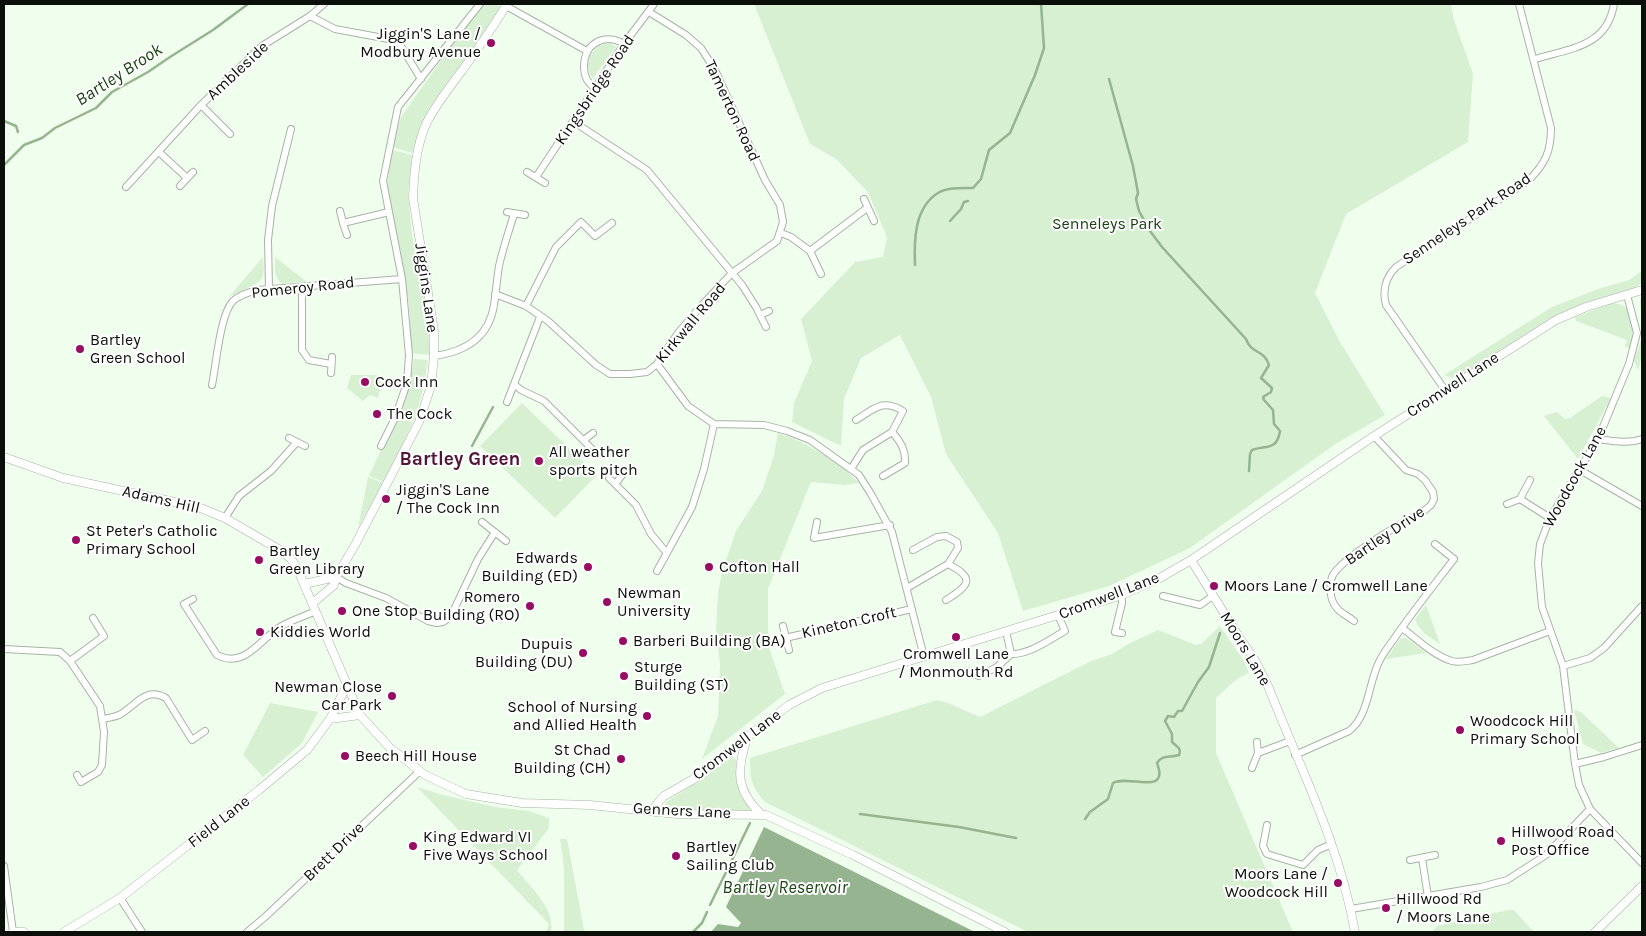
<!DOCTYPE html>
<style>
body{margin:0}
#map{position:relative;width:1646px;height:936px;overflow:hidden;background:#f0ffed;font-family:Karla,sans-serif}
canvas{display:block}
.frame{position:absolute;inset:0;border:5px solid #0b0f0a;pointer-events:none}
</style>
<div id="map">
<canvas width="1646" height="936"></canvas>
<div class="frame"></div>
</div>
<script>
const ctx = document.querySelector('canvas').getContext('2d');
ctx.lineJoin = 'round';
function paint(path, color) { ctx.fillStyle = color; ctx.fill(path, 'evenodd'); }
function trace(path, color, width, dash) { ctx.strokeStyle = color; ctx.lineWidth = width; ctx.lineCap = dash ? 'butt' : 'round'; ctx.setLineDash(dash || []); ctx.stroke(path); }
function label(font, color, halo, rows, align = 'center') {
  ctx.font = font + ' Karla,sans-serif'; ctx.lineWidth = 4; ctx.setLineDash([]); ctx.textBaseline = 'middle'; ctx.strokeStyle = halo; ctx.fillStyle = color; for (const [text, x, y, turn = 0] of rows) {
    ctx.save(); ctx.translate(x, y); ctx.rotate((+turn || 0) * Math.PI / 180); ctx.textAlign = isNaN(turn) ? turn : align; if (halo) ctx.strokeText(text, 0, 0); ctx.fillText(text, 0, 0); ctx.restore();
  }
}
const green = new Path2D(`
 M 481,4 L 494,4 L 501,7 L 467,57 L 435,101 L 424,121 L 412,153 L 392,147 L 401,117 Z
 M 754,4 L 1451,4 L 1454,20 L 1473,74 L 1468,142 L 1346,214 L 1315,293 L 1340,342 L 1385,415 L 1334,445 L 1190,548 L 1109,586 L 1023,611 L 998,533 L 946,454 L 931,397 L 900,335 L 861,358 L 844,399 L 841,446 L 792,422 L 794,403 L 812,361 L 801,319 L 855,262 L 883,257 L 887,237 L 868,192 L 836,159 L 810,144 Z
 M 610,43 L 616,47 L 593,78 L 590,75 L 587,60 C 592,51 598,44 610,43 Z
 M 392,150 L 412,155 L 408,194 L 412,235 L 426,303 L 430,355 L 411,353 L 409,306 L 387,187 Z
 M 263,257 C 263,263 265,273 262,278 C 259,285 236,292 228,298 Z
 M 275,257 L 307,282 L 281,283 C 273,276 275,266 275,257 Z
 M 1642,271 L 1642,283 L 1635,288 L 1587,302 L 1557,315 L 1462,374 L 1453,378 L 1444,375 L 1552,307 L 1598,289 L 1629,280 Z
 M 1642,297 L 1642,355 L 1638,371 L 1634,360 L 1641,340 L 1642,327 L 1640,300 Z
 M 1613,303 C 1616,304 1621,304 1624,306 C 1635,314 1634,337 1630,348 L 1625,347 L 1627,340 L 1576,321 L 1575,317 Z
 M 414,359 L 428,360 L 424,386 L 414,421 L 399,417 L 409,386 Z
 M 351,375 L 383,375 L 378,398 L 370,395 L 363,401 L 347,388 Z
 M 1602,396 L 1611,398 L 1578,459 L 1544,416 L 1557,412 L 1565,419 L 1570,418 Z
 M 522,403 L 597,475 L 555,518 L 480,446 Z
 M 395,418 L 413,422 L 384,482 L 369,476 Z
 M 778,433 C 804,441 840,462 859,483 L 845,485 L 811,482 L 768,589 L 768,645 L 785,694 L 702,759 L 718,716 L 720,664 L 716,631 L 718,593 L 722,572 L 736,531 L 762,491 L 774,455 Z
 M 368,477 L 383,483 L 358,528 Z
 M 1426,605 L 1440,644 C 1430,637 1418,631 1415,619 Z
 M 1220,626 L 1244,661 L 1249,673 L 1237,679 L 1216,698 L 1216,753 L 1293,932 L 1028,932 L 765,802 C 751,786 750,779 750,758 L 937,700 L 948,703 L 980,717 L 1091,661 L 1112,654 L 1128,644 L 1158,630 L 1196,645 L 1201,644 Z
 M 1401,638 L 1406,638 L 1426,653 L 1386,659 Z
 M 270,703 L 318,712 L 302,743 L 263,777 L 243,755 Z
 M 1574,710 L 1581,712 L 1619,748 L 1601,753 L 1583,744 Z
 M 729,757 L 733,757 L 736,760 L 736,780 L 750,811 L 675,810 L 664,807 L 666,802 L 700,780 Z
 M 417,787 L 443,795 L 495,807 L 529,811 L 549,818 L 549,828 L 517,870 C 531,888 555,908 551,932 L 546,932 L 549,924 Z
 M 560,839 L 567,839 L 584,930 L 587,932 L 564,932 L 564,867 Z
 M 1508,910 L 1514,910 L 1533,931 L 1532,932 L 1432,932 L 1437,926 Z`);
const water = new Path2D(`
 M 764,827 L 975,932 L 711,932 L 718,924 L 738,927 L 741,923 L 726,907 Z`);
const stream = new Path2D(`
 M 1109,79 L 1133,166 L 1138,193 L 1136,199 L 1139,211 L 1150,231 L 1162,247 L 1246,339 C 1251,354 1264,349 1269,365 L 1261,378 L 1272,388 L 1271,392 L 1263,397 L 1264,400 L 1273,410 L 1274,424 L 1280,431 C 1277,451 1266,445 1252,450 L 1250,454 L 1249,471
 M 4,121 L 16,126 L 18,132
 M 4,165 L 24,145 L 42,138 L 55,128 L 96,108 L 112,92 L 148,72 L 170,57 L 213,30 L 248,4
 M 950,221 L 961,209 L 964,202 L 968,201
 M 915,265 C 914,241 914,208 938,193 C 947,187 962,188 973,188 L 981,179 L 989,150 L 1010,133 L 1035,75 L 1044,48 L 1041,4
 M 472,446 L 493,407
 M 860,814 L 959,827 L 1016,838
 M 1085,819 L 1090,812 L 1108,799 L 1113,783 C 1127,774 1170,797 1157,763 C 1163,754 1170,758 1179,755 C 1182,748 1176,746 1172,742 L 1172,734 L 1165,721 L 1168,716 L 1174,717 L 1178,711 L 1182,711 L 1198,682 L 1209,667 L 1220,633
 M 710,905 L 750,823
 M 693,932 L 702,923 L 707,912`);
const minor = new Path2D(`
 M 506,6 L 587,51
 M 310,16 L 335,29 L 389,39 L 399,43 L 421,79
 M 1535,59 C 1571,48 1607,47 1614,4
 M 595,88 C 592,86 589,83 587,80 C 585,76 584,72 584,68 C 583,44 604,32 624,44
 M 201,105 L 230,134
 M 574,122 L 647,170 L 742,285 L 756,307 L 766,327
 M 159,152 L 187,178
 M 527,172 L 545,183
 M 536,177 L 624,44 L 654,4
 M 180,186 L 193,172
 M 126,187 L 201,105 L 262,46 L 310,16 L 324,4
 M 864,199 L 874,221
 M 340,211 L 343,223 L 389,212
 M 507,212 L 525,215
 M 343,223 L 347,235
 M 781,233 L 791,237 L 810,251 L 821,274
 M 810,251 L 867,208
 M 302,287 L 302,350 L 309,360 L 331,364
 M 269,289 L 268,240 L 272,206 L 291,129
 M 495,294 L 526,306 L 548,321 L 596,365 L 610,374 L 630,374 L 647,372 L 657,364 L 678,333 L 701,306 L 732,273 L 777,241 L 783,222 L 780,205 L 765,180 L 715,70 L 701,48 L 686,35 L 649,12
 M 1627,295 L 1637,333 L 1629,364 L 1598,439 L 1550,518 L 1540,544 L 1538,563 L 1542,607 L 1563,666 L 1575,764 L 1579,785 L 1590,809 L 1642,863
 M 526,306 L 556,247 L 581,222 L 595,236 L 612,223
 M 760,315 L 769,311
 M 434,356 C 464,352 489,338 494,305 C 496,292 497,279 499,266 C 503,248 509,231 514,214
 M 657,364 L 688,406 L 714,424 L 764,425 L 787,431 L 810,440 L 859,475 L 871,494 L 892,532 L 924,657
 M 331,373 L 332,357
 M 212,385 C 216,366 220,314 233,301 C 239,295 249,292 258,290 L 402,279
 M 515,385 L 521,390 L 544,401 L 595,452
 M 1445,390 L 1386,305 C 1382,290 1385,278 1396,267 L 1528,181 C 1545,164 1551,152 1551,128 L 1519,4
 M 507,402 L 540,317
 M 856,420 C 874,409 883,398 903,411 L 892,432 C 901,442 906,451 905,463 L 883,476
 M 289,438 L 305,446
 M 1598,439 C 1613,441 1628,444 1642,439
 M 584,440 L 593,433
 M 381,446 L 395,418 L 407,383 L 409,355 L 402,279 L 383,181 L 398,107 L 480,4
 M 851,469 L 863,450 L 892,432
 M 1580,470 L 1642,506
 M 609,478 L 636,505 L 651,534 L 666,552
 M 616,483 L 623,474
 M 1520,499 L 1550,518
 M 1507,504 L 1520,499 L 1530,480
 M 225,518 L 239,496 L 271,471 L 297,442
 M 482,522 L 506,541
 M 817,522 L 814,538 L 890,525
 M 913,550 L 937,537 L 946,536 L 957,542 L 958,548 L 948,564 C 977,579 968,586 946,600
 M 657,571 L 692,507 L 704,469 L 714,424
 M 336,577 L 346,583 L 386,598 L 428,621 L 437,623 L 443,622 L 451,616 L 478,559 L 495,532
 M 907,588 L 948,564
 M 1122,595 L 1122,603 L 1115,632 L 1122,633
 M 1163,596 L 1200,605 L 1213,596
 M 193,599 L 184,604 L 217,655 C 245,669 259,640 280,627 C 291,620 305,616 316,611
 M 1354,621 C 1348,616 1340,613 1336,607 C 1330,600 1329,585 1332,577 C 1339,559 1405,521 1425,510 L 1431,505 L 1434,499 L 1433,492 L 1425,480 L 1418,474 L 1406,470 L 1374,436
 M 783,626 L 789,650
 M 1402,628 C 1417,639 1434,656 1452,661 C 1459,663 1466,661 1473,660 L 1550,631
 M 1006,631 L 1011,654 C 1029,655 1050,639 1065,631 L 1058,615
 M 785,638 L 912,609
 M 4,649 L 60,652 L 70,661 L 100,706 L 104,732 L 102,765 L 98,772 L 81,782 L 77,775
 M 70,661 L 104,636 L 93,618
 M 1563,666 L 1590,658 L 1604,648 L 1642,606
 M 967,671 L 979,676 L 997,667 L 1011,654
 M 103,719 C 108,718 114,717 119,715 C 136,706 145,686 166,698 L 192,740 L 205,731
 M 1258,753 L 1290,741
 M 1295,755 L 1349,731 C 1369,716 1368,684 1379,662 C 1383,653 1390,645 1396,636 C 1414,610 1434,585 1454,559 L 1435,544
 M 1575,764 L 1604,757 L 1642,745
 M 1252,768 L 1258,753 L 1257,742
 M 1267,825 L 1263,846 L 1267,854 L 1303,865 L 1318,850 L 1332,844
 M 1422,858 L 1428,897
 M 1410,860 L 1435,855
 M 4,866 L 13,932
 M 120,898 L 142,932
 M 1351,909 L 1481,887 L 1507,880 L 1546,855 L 1590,809
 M 247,932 L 265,917 L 420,771`);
const tertiary = new Path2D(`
 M 4,457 L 63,478 L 198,507 L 225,518 L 280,550 L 291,559 L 297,568 L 360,715 L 390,748 L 425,775 L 466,794 L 522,803 L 590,805 L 677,814 L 766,815 L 853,855 L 1005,932
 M 1191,560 L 1239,637 L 1255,660 L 1268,686 C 1300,767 1340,846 1355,932
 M 304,584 L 336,577
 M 313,603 L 334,585 L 336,577 L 355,545 L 419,422 L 431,386 L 434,356 L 434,331 L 413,198 C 414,173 416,145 427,122 C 437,103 451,85 464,68 C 479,47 494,26 507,4
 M 330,719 L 360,715
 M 747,738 C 737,769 735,790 761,814
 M 655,812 L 656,805 L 664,796 L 692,780 L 789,705 L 822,688 L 1058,615 L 1122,595 L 1158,579 L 1191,560 L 1374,436 L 1556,320 L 1586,307 L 1642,290
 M 13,932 L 24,932
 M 64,932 L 120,898 L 259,790 L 307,750 L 330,719 L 347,685
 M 1595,932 L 1642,886`);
const markers = [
 [491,43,5,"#970d62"],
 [80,349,5,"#970d62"],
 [365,382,5,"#970d62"],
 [377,414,5,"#970d62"],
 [539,461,5,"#970d62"],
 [386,499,5,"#970d62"],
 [76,540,5,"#970d62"],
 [259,560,5,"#970d62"],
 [588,567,5,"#970d62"],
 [709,567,5,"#970d62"],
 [1214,586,5,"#970d62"],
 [607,602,5,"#970d62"],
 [530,606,5,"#970d62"],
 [342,611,5,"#970d62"],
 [260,632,5,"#970d62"],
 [956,637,5,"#970d62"],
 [623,641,5,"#970d62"],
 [583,653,5,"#970d62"],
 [624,676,5,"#970d62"],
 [392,696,5,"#970d62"],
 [647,716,5,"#970d62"],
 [1460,730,5,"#970d62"],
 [345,756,5,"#970d62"],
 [621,759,5,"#970d62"],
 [1501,841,5,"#970d62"],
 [413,846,5,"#970d62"],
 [676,856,5,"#970d62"],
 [1338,883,5,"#970d62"],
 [1386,908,5,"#970d62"]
];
const poiNames = [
 ["Jiggin'S Lane /",481,34,"right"],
 ["Modbury Avenue",481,52,"right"],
 ["Bartley",90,340],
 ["Green School",90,358],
 ["Cock Inn",375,382],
 ["The Cock",387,414],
 ["All weather",549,452],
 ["sports pitch",549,470],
 ["Jiggin'S Lane",396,490],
 ["/ The Cock Inn",396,508],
 ["St Peter's Catholic",86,531],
 ["Primary School",86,549],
 ["Bartley",269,551],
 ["Green Library",269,569],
 ["Edwards",578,558,"right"],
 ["Building (ED)",578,576,"right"],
 ["Cofton Hall",719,567],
 ["Moors Lane / Cromwell Lane",1224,586],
 ["Newman",617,593],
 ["University",617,611],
 ["Romero",520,597,"right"],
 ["Building (RO)",520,615,"right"],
 ["One Stop",352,611],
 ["Kiddies World",270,632],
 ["Barberi Building (BA)",633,641],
 ["Dupuis",573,644,"right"],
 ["Building (DU)",573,662,"right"],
 ["Cromwell Lane",956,654,"center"],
 ["/ Monmouth Rd",956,672,"center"],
 ["Sturge",634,667],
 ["Building (ST)",634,685],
 ["Newman Close",382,687,"right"],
 ["Car Park",382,705,"right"],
 ["School of Nursing",637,707,"right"],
 ["and Allied Health",637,725,"right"],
 ["Woodcock Hill",1470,721],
 ["Primary School",1470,739],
 ["St Chad",611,750,"right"],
 ["Building (CH)",611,768,"right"],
 ["Beech Hill House",355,756],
 ["Hillwood Road",1511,832],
 ["Post Office",1511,850],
 ["King Edward VI",423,837],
 ["Five Ways School",423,855],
 ["Bartley",686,847],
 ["Sailing Club",686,865],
 ["Moors Lane /",1328,874,"right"],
 ["Woodcock Hill",1328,892,"right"],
 ["Hillwood Rd",1396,899],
 ["/ Moors Lane",1396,917]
];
const streetNames = [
 ["Ambleside",238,71,-43],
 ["Kingsbridge Road",595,90,-56],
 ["Tamerton Road",732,111,65],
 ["Senneleys Park Road",1467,219,-34],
 ["Pomeroy Road",303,288,-6],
 ["Jiggins Lane",426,288,82],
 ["Kirkwall Road",691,323,-50],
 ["Cromwell Lane",1453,385,-33],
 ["Woodcock Lane",1575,477,-61],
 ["Adams Hill",161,500,13],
 ["Bartley Drive",1385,536,-34],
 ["Cromwell Lane",1109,596,-21],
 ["Kineton Croft",849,623,-13],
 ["Moors Lane",1245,649,59],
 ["Cromwell Lane",737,745,-37],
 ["Genners Lane",682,811,3],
 ["Field Lane",219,822,-38],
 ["Brett Drive",334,852,-44]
];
const parkNames = [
 ["Senneleys Park",1107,224]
];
const waterNames = [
 ["Bartley Brook",119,75,-33],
 ["Bartley Reservoir",785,888]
];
const quarterNames = [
 ["Bartley Green",460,460]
];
paint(green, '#d6f0d1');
paint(water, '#95b48f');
trace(stream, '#95b48f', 2.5);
trace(minor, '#a6b4a4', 8);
trace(tertiary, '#a6b4a4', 9);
trace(minor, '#fff', 6);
trace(tertiary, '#fff', 8);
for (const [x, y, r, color] of markers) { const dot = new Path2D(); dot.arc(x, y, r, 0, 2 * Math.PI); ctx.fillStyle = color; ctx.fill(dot); trace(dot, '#fff', 2); }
label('16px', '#0b0f0a', '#fff', poiNames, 'left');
label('16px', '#0b0f0a', '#fff', streetNames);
label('16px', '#184310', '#fff', parkNames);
label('italic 18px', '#1a4411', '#fff', waterNames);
label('bold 19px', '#531537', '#fff', quarterNames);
</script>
